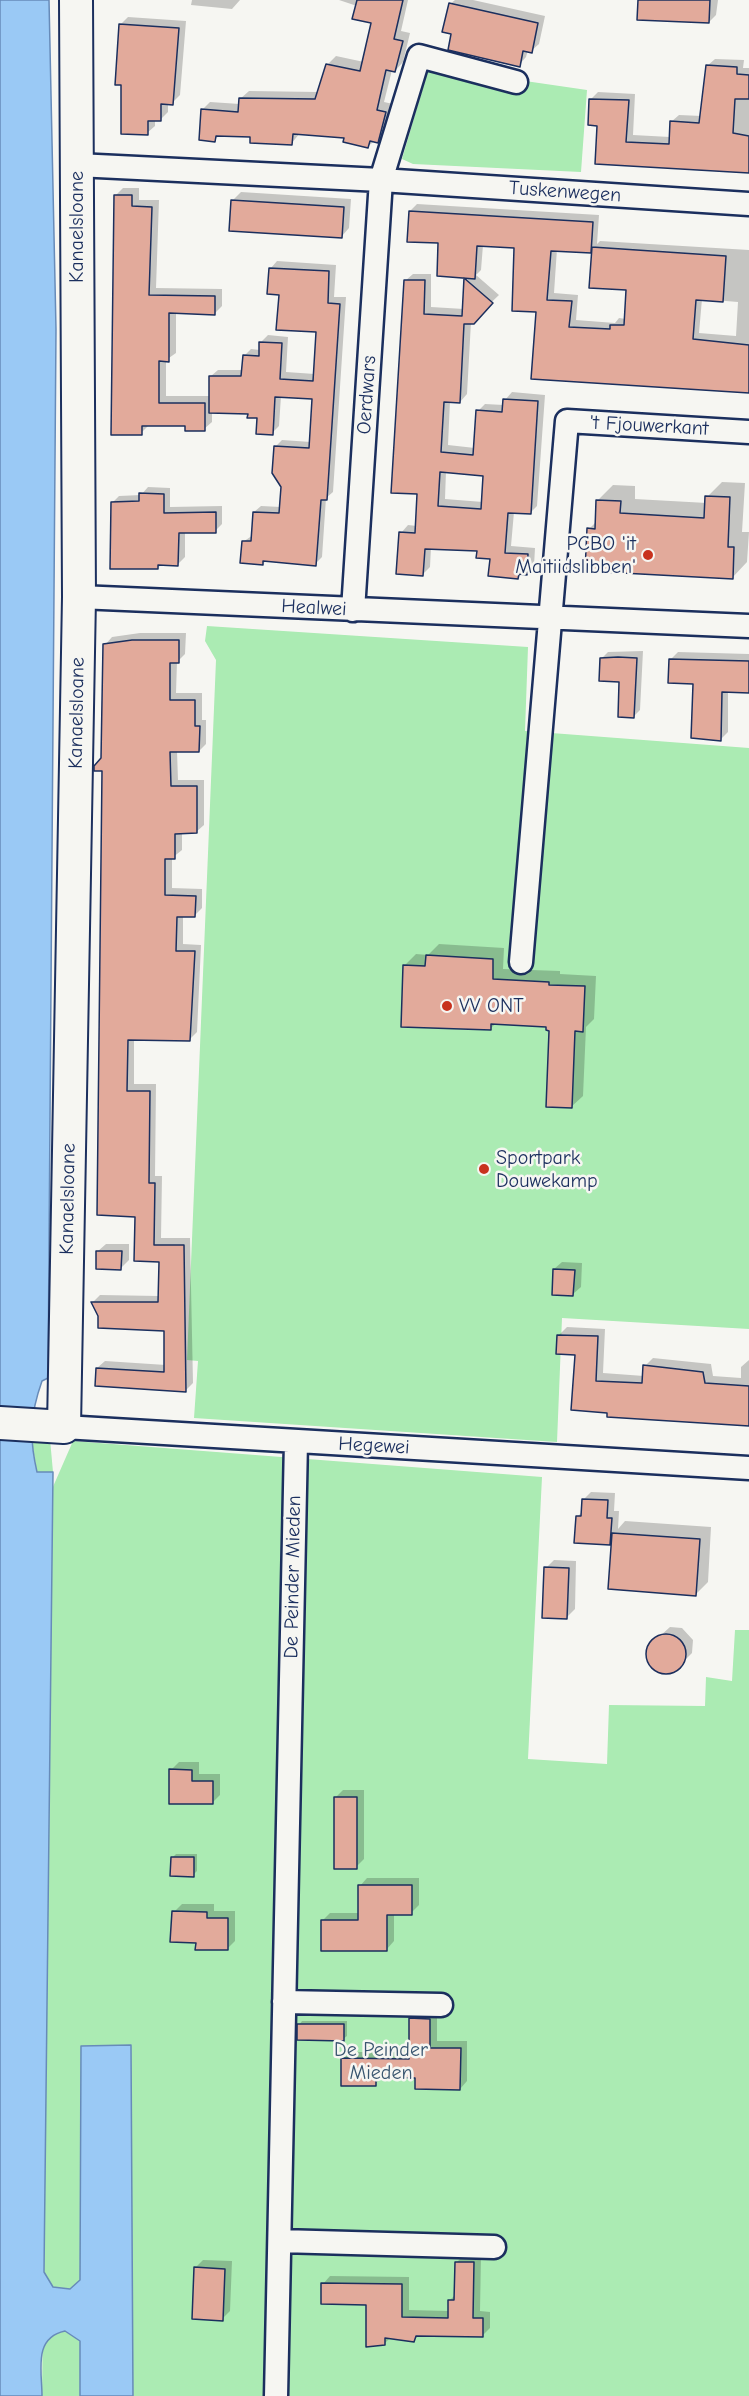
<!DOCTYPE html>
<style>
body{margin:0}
canvas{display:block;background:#f6f6f2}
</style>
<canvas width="749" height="2396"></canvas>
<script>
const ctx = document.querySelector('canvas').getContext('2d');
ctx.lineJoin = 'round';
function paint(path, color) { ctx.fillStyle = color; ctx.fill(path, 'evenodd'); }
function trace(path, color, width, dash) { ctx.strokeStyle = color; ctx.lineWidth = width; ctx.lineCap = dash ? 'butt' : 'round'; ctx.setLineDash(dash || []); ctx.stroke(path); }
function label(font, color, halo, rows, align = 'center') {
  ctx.font = font + ' "Comic Neue",sans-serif'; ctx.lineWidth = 5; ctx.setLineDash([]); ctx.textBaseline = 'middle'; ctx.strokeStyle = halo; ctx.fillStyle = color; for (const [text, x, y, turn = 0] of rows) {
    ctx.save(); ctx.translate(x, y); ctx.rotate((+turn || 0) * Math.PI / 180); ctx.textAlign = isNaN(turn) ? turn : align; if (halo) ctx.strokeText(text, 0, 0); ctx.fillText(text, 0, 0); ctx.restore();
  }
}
const green = new Path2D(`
 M 429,67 L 587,90 L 581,172 L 413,164 L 402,159 Z
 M 207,626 L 528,647 L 525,731 L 749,748 L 749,1329 L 562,1318 L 557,1442 L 194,1418 L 198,1361 L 187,1360 L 216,660 L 205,641 Z
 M 31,1436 L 50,1439 L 53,1472 L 37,1473 Z
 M 73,1441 L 542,1477 L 528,1759 L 607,1764 L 609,1705 L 705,1706 L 706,1677 L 732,1681 L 735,1630 L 749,1630 L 749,2396 L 42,2396 L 52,1489 Z`);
const water = new Path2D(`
 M 0,0 L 49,0 L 56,329 L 48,1378 L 42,1381 C 30,1415 29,1437 37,1472 L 53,1472 L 44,2272 L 53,2287 L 70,2289 L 80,2280 L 81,2046 L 131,2045 L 133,2396 L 80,2396 L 80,2341 L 65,2331 C 33,2338 42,2370 42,2396 L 0,2396 Z`);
const shadow = new Path2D(`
 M 192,0 L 240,0 L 232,9 L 191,5 Z
 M 339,0 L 408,0 L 401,31 L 410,33 L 403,62 L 395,71 L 392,70 L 384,102 L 393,104 L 386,133 L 368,146 L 346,137 L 300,133 L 291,144 L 252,136 L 220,134 L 215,140 L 202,110 L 210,102 L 240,104 L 240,99 L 249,91 L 319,92 L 327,65 L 336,56 L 364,62 L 373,22 L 357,6 Z
 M 455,0 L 473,0 L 545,16 L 539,44 L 531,51 L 528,50 L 526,57 L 519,65 L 453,33 L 450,4 Z
 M 640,0 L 718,0 L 716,15 L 709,22 Z
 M 128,17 L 186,21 L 180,95 L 172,103 L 168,103 L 168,112 L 160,120 L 155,120 L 155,126 L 147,133 L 120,25 Z
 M 715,59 L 744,60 L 743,68 L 749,68 L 749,171 L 596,162 L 598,124 L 591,99 L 598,92 L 635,94 L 633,135 L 670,137 L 671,122 L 679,115 L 702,116 L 707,66 Z
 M 123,188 L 139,188 L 139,200 L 159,200 L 156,288 L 222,289 L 222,306 L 215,313 L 176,312 L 176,353 L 166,360 L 166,396 L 211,396 L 211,376 L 218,370 L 243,370 L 244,356 L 251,349 L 260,350 L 261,342 L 268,335 L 288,337 L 286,372 L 315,374 L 318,331 L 280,293 L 271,268 L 277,261 L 336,265 L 334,297 L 346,297 L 333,492 L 326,498 L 322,557 L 315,564 L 266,560 L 263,564 L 243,542 L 253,535 L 254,512 L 261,506 L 281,507 L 282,487 L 275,447 L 282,440 L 311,442 L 314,398 L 281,396 L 279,426 L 272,433 L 258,417 L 249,412 L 212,411 L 212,422 L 204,429 L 187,425 L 148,426 L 141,433 L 115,196 Z
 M 241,192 L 351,199 L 349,228 L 342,236 L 233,200 Z
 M 417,204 L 599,215 L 597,244 L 600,241 L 749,250 L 749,391 L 533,377 L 537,311 L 516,247 L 483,245 L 481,270 L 476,275 L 499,295 L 471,322 L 467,394 L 460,402 L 450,401 L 448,445 L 475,448 L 478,411 L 485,404 L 504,405 L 505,400 L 512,392 L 545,395 L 537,506 L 530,513 L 514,512 L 511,546 L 535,548 L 534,566 L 518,577 L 478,550 L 431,547 L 430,567 L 423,574 L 401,533 L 408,525 L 417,526 L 418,492 L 405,281 L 413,274 L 431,274 L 431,307 L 464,309 L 468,277 L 410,211 ZM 557,249 L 590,251 L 593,249 L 627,289 L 626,319 L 619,318 L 615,323 L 576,320 L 578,295 L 554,293 ZM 702,299 L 738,302 L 736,336 L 699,333 ZM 446,471 L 485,475 L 483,502 L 445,499 Z
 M 722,482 L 745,483 L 742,532 L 749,532 L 747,562 L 732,578 L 589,529 L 597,521 L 598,500 L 613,485 L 635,486 L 635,499 L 707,503 L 707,497 Z
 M 148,487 L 170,488 L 170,507 L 222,506 L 222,524 L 215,531 L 185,531 L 185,557 L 178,564 L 162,563 L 158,568 L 112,503 L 119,496 L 141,495 Z
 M 140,633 L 186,633 L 185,654 L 177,662 L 176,693 L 202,693 L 202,720 L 206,720 L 206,744 L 199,751 L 177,751 L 178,780 L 204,780 L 204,825 L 196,832 L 182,832 L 182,850 L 172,858 L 172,888 L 202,889 L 202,908 L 195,915 L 183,915 L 183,944 L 201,945 L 197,1032 L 189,1040 L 134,1039 L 134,1084 L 156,1084 L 155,1176 L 162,1176 L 161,1238 L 190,1238 L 193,1383 L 186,1390 L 97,1368 L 105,1361 L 166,1365 L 166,1329 L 99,1315 L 93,1302 L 100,1295 L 159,1296 L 160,1260 L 136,1216 L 102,758 L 105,645 L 112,637 Z
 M 643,651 L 640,710 L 634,716 L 621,680 L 601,659 L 608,652 Z
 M 678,652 L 749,654 L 749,692 L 728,691 L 728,732 L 720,740 L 695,683 L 671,659 Z
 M 439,944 L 504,948 L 503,969 L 560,971 L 560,974 L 596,976 L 594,1019 L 586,1027 L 583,1096 L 571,1107 L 551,1029 L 548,1025 L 496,1023 L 490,1029 L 404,966 L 416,954 L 428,955 Z
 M 106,1244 L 129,1244 L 129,1260 L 121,1268 L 98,1251 Z
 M 562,1262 L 582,1263 L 581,1287 L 573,1294 L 554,1269 Z
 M 567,1327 L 605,1329 L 603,1373 L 644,1376 L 645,1366 L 653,1358 L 711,1364 L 713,1376 L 741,1378 L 741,1367 L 749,1360 L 749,1425 L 608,1411 L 576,1353 L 559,1335 Z
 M 591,1492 L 615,1493 L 614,1511 L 619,1511 L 618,1529 L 625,1521 L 711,1527 L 708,1582 L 696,1594 L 613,1540 L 609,1544 L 577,1517 L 583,1511 L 583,1500 Z
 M 554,1560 L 576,1561 L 575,1609 L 567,1617 L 546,1568 Z
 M 670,1627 L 682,1628 L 693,1640 L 692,1653 L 674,1671 L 658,1671 L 649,1662 L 649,1646 Z
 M 179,1762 L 199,1762 L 199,1774 L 220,1774 L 220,1795 L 212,1803 L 171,1770 Z
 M 343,1790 L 364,1790 L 364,1859 L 356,1867 L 335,1798 Z
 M 176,1854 L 197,1854 L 197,1871 L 193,1875 L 172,1858 Z
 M 367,1878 L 419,1878 L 419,1905 L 411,1913 L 394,1913 L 394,1941 L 387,1949 L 322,1921 L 330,1913 L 359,1913 L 360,1886 Z
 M 182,1904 L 214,1904 L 214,1911 L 235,1911 L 235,1941 L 227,1949 L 197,1942 L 174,1912 Z
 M 419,2011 L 437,2012 L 437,2041 L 467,2041 L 467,2081 L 460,2089 L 417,2076 L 383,2077 L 375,2084 L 343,2059 L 350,2052 L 411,2052 L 411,2019 Z
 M 302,2021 L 347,2021 L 347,2036 L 343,2039 L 299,2025 Z
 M 464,2255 L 481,2255 L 480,2311 L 490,2312 L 490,2328 L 482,2336 L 419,2335 L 414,2340 L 391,2337 L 384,2344 L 368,2303 L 323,2284 L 330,2276 L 409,2277 L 409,2310 L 449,2311 L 449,2301 L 456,2294 L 456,2263 Z
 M 203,2260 L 232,2261 L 230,2311 L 222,2319 L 195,2268 Z`);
const building = new Path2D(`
 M 357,0 L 403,0 L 394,39 L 403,41 L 395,72 L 386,70 L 377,110 L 386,112 L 378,143 L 370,141 L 368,148 L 343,142 L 344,138 L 293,134 L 292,145 L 250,143 L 250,137 L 216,136 L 215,142 L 199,140 L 201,109 L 238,112 L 239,98 L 315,99 L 326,64 L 360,71 L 371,23 L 352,19 Z
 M 638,0 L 710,0 L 709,23 L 637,20 Z
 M 449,3 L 538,23 L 532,53 L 523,51 L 520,67 L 448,50 L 451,34 L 442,32 Z
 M 119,24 L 179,28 L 173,105 L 161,104 L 161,121 L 148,121 L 148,135 L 121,134 L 121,85 L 115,85 Z
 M 706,65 L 737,67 L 737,74 L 749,75 L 749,99 L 735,99 L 733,133 L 749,136 L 749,173 L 595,164 L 597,126 L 588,125 L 589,99 L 629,100 L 626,142 L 669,144 L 670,121 L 699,123 Z
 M 114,195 L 132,195 L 132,206 L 152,207 L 149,295 L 215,296 L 215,315 L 169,313 L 169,362 L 159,361 L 159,403 L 205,403 L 205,431 L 185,431 L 185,426 L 142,426 L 142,435 L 111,435 Z
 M 231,200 L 344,207 L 342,238 L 229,231 Z
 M 409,211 L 593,222 L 591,253 L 551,251 L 547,300 L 572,301 L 569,327 L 610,329 L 610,325 L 624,325 L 626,290 L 589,288 L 592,247 L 726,256 L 723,302 L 696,300 L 693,339 L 749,345 L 749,393 L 531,379 L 536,312 L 512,311 L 514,248 L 477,246 L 475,279 L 437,276 L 438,243 L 407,242 Z
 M 269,268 L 329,271 L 328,303 L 340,304 L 327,500 L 321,500 L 316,566 L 263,561 L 263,565 L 240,563 L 242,541 L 251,541 L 253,512 L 279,513 L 281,487 L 272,473 L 274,446 L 309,448 L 312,399 L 275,397 L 273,435 L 256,434 L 257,418 L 247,418 L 248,414 L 209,413 L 209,376 L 241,376 L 243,355 L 259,356 L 259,342 L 282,343 L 280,379 L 313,381 L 316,332 L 276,330 L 279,295 L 267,294 Z
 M 464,278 L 493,303 L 474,324 L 464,324 L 460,403 L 444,402 L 441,452 L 473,455 L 476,410 L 502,412 L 503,399 L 538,401 L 531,514 L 508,513 L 505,553 L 528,554 L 527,575 L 519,574 L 518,579 L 488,576 L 490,559 L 476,558 L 477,551 L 425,549 L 423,576 L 396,574 L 399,532 L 415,533 L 417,494 L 391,493 L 404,280 L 425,280 L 424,314 L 462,316 ZM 440,472 L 483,476 L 481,509 L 438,506 Z
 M 139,493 L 164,494 L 164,513 L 216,512 L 216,533 L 179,533 L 178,566 L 158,565 L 158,569 L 110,569 L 111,502 L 139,501 Z
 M 705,496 L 730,497 L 728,547 L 734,547 L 733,579 L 585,571 L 587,528 L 595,529 L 596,500 L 621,501 L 620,513 L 704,518 Z
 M 132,640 L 179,640 L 179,663 L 170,663 L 170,700 L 195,700 L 195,726 L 200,726 L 199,752 L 170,752 L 171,786 L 197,786 L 197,833 L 175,834 L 175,859 L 165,859 L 165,895 L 196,896 L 195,917 L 177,917 L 176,951 L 195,951 L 190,1041 L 128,1040 L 127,1091 L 150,1091 L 149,1183 L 155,1183 L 154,1245 L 184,1245 L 186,1392 L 95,1386 L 96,1368 L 164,1372 L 164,1331 L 98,1328 L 98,1316 L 91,1302 L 158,1302 L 159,1262 L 134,1261 L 135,1217 L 97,1215 L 102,771 L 94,771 L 94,766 L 101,758 L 103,644 Z
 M 618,657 L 637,658 L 634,718 L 618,717 L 619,682 L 599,681 L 600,658 Z
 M 669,659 L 749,661 L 749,693 L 722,692 L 721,741 L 691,738 L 693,684 L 668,683 Z
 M 426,955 L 493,959 L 493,979 L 549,982 L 549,985 L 585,986 L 583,1032 L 575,1031 L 572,1108 L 546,1107 L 549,1031 L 546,1030 L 546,1027 L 491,1024 L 491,1030 L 401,1027 L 403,965 L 425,966 Z
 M 96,1251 L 122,1251 L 121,1270 L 96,1269 Z
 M 553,1269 L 575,1270 L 573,1296 L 552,1295 Z
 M 557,1335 L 598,1336 L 596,1381 L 642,1383 L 643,1365 L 703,1372 L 705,1383 L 749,1386 L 749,1426 L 607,1417 L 607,1413 L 571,1410 L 575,1355 L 556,1354 Z
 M 582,1499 L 608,1500 L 607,1518 L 612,1518 L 610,1545 L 574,1543 L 576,1516 L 581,1516 Z
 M 612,1533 L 700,1539 L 696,1596 L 608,1589 Z
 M 544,1567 L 569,1568 L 567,1619 L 542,1618 Z
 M646 1654a20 20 0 1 1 40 0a20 20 0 1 1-40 0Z
 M 169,1769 L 192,1770 L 192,1781 L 213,1781 L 213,1804 L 169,1804 Z
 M 334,1797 L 357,1797 L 357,1869 L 334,1869 Z
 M 171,1857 L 194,1857 L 194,1877 L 170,1876 Z
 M 358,1885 L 412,1885 L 412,1915 L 387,1915 L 387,1951 L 321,1951 L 321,1920 L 358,1920 Z
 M 172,1911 L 207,1912 L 207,1918 L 228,1918 L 228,1950 L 195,1950 L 196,1943 L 170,1942 Z
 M 409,2018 L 430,2019 L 430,2048 L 461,2048 L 460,2090 L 415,2089 L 415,2078 L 376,2077 L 376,2086 L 341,2086 L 341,2058 L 409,2059 Z
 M 297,2024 L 344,2024 L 344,2041 L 297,2040 Z
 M 455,2262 L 474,2262 L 473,2318 L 483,2318 L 483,2337 L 416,2336 L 414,2342 L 385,2338 L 385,2345 L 366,2347 L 366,2305 L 321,2304 L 321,2283 L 402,2284 L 402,2317 L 448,2318 L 448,2300 L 454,2300 Z
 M 194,2267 L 225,2269 L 223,2321 L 192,2319 Z`);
const street = new Path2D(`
 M 77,165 L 381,180 L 749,204
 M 79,597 L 749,626
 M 353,610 L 381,180 L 419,56 L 516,82
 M 521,962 L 567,421 L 749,432
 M 64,1427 L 749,1468
 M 284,2002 L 441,2005
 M 280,2241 L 494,2247
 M 276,2396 L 296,1441`);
const secondary = new Path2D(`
 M 0,1423 L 64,1427 L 79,597 L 76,0`);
const markers = [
 [648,555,6,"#c8321e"],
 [447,1006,6,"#c8321e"],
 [484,1169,6,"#c8321e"]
];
const streetNames = [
 ["Tuskenwegen",565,192,4],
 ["Kanaelsloane",77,227,-90],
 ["Oerdwars",367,395,-86],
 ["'t Fjouwerkant",649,426,3],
 ["Healwei",314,608,3],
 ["Kanaelsloane",77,713,-89],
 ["Kanaelsloane",68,1199,-89],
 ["Hegewei",374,1446,3],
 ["De Peinder Mieden",293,1577,-89]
];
const poiNames = [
 ["PCBO 'it",636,544,"right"],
 ["Maitiidslibben'",636,567,"right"],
 ["VV ONT",459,1006],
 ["Sportpark",496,1158],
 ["Douwekamp",496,1181]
];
const parkNames = [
 ["De Peinder",381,2050],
 ["Mieden",381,2073]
];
paint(green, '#abebb3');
paint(water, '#9ac9f5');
trace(water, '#678bb9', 1.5);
paint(shadow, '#0003');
paint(building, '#e2aa9b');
trace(building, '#1b2f5e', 1.5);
trace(street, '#1b2f5e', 27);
trace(secondary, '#1b2f5e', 36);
trace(street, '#f6f6f2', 22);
trace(secondary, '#f6f6f2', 32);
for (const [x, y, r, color] of markers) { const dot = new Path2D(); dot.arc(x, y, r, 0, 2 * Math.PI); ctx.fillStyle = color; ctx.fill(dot); trace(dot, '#f6f6f2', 2); }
label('20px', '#1b2f5e', '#f6f6f2', streetNames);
label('20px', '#1b2f5e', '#f6f6f2', poiNames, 'left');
label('20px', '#38556f', '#f6f6f2', parkNames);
</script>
